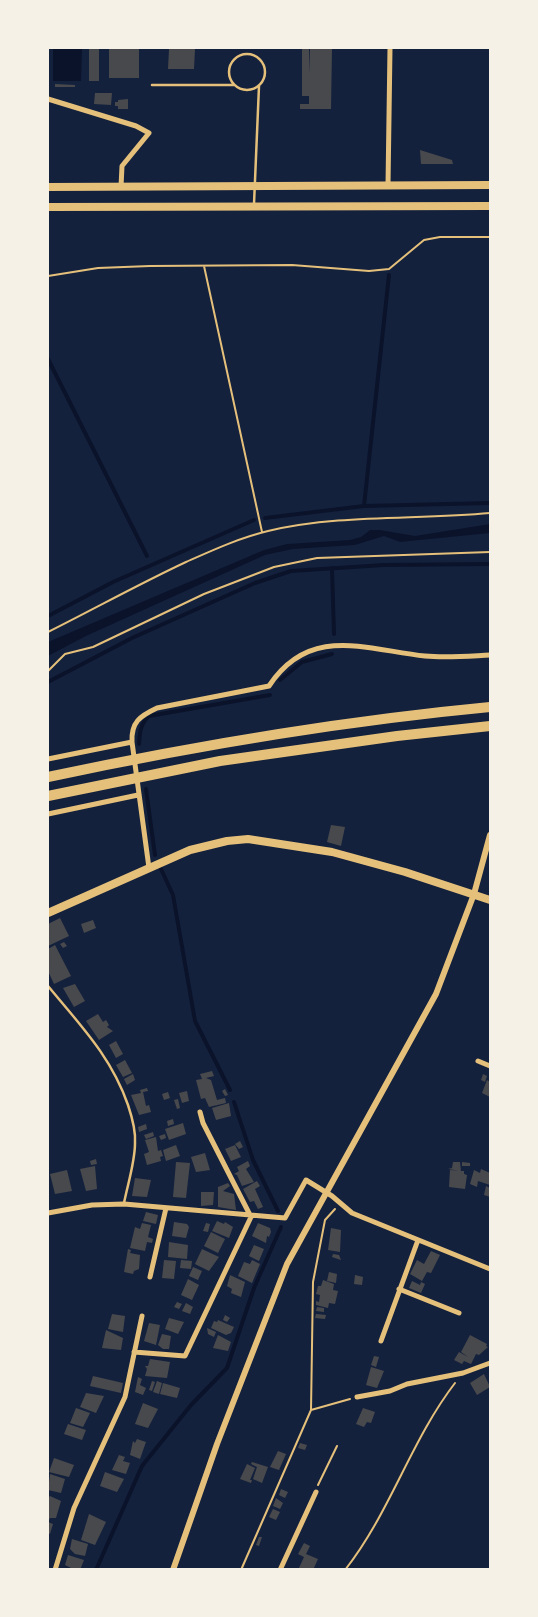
<!DOCTYPE html>
<style>
body{margin:0}
#map{position:relative;width:538px;height:1617px;overflow:hidden;background:#14213d;font-family:"Varela Round",sans-serif}
canvas{display:block}
.frame{position:absolute;inset:0;border:49px solid #f6f1e7;pointer-events:none}
</style>
<div id="map">
<canvas width="538" height="1617"></canvas>
<div class="frame"></div>
</div>
<script>
const ctx = document.querySelector('canvas').getContext('2d');
ctx.lineJoin = 'round';
function paint(path, color) { ctx.fillStyle = color; ctx.fill(path, 'evenodd'); }
function trace(path, color, width, dash) { ctx.strokeStyle = color; ctx.lineWidth = width; ctx.lineCap = dash ? 'butt' : 'round'; ctx.setLineDash(dash || []); ctx.stroke(path); }
const water = new Path2D(`
 M 53,48 L 82,48 L 81,81 L 53,81 Z
 M 490,524 L 490,533 L 400,542 L 384,536 L 355,545 L 293,549 L 265,555 L 86,636 L 48,656 L 48,642 L 264,550 L 287,544 L 350,540 L 361,537 L 370,530 L 380,530 L 415,536 Z`);
const stream = new Path2D(`
 M 48,359 L 147,556
 M 364,506 L 389,275
 M 265,518 L 364,506 L 490,503
 M 332,568 L 334,634
 M 48,616 L 113,582 L 254,520
 M 280,680 L 302,662 L 332,654
 M 48,682 L 132,638 L 255,583 L 291,571 L 384,565 L 490,564
 M 139,744 C 140,733 140,724 149,716 L 270,695
 M 146,789 L 155,855
 M 161,869 L 173,895 L 195,1021 L 230,1090
 M 234,1102 L 253,1160 L 278,1211
 M 96,1570 L 142,1466 L 191,1405 L 227,1368 L 254,1288 L 281,1227`);
const building = new Path2D(`
 M 89,48 L 99,48 L 99,81 L 89,81 Z
 M 109,48 L 139,48 L 139,78 L 109,78 Z
 M 170,48 L 195,49 L 194,69 L 168,69 L 169,49 Z
 M 302,48 L 309,48 L 310,74 L 310,48 L 332,48 L 331,109 L 300,109 L 300,104 L 309,104 L 309,96 L 302,96 Z
 M 55,84 L 75,85 L 75,87 L 55,87 Z
 M 95,93 L 112,93 L 111,105 L 94,104 Z
 M 128,99 L 128,109 L 118,109 L 118,106 L 115,106 L 115,102 L 118,102 L 118,100 Z
 M 420,150 L 452,160 L 453,164 L 421,164 Z
 M 331,825 L 345,827 L 341,846 L 327,842 Z
 M 60,918 L 69,936 L 48,946 L 48,924 Z
 M 93,920 L 96,928 L 84,933 L 81,924 Z
 M 64,942 L 67,946 L 63,948 L 60,944 Z
 M 55,945 L 71,976 L 54,984 L 48,971 L 48,949 Z
 M 75,984 L 85,1001 L 74,1007 L 63,988 Z
 M 98,1014 L 103,1022 L 106,1020 L 109,1025 L 107,1027 L 113,1031 L 99,1040 L 86,1021 Z
 M 116,1041 L 123,1054 L 116,1058 L 109,1045 Z
 M 125,1060 L 132,1073 L 123,1077 L 116,1065 Z
 M 212,1071 L 214,1076 L 206,1078 L 211,1080 L 217,1100 L 225,1098 L 226,1103 L 209,1107 L 205,1098 L 201,1099 L 196,1080 L 202,1079 L 200,1074 Z
 M 133,1074 L 135,1080 L 127,1085 L 124,1079 Z
 M 483,1074 L 487,1076 L 485,1082 L 481,1080 Z
 M 487,1080 L 490,1082 L 490,1097 L 482,1093 Z
 M 147,1088 L 148,1091 L 143,1092 L 146,1106 L 149,1105 L 151,1112 L 139,1115 L 131,1095 L 141,1093 L 140,1090 Z
 M 225,1089 L 228,1095 L 225,1096 L 222,1091 Z
 M 187,1091 L 189,1101 L 182,1103 L 179,1093 Z
 M 168,1092 L 170,1098 L 164,1100 L 162,1094 Z
 M 178,1099 L 180,1108 L 177,1109 L 174,1100 Z
 M 229,1103 L 231,1116 L 216,1120 L 212,1108 Z
 M 173,1119 L 174,1124 L 168,1126 L 167,1121 Z
 M 183,1123 L 186,1134 L 169,1140 L 165,1129 Z
 M 146,1124 L 147,1129 L 139,1132 L 138,1127 Z
 M 153,1132 L 154,1136 L 146,1139 L 144,1135 Z
 M 165,1134 L 166,1138 L 161,1140 L 159,1136 Z
 M 156,1137 L 158,1151 L 161,1150 L 163,1156 L 160,1157 L 161,1161 L 147,1165 L 144,1154 L 149,1152 L 145,1140 Z
 M 240,1141 L 243,1147 L 239,1149 L 235,1144 Z
 M 176,1145 L 180,1156 L 166,1161 L 163,1150 Z
 M 235,1145 L 241,1157 L 231,1161 L 225,1149 Z
 M 205,1153 L 210,1170 L 196,1172 L 191,1157 Z
 M 96,1159 L 97,1164 L 91,1165 L 90,1161 Z
 M 248,1161 L 250,1166 L 246,1169 L 254,1182 L 242,1186 L 237,1175 L 234,1174 L 239,1171 L 237,1167 Z
 M 176,1162 L 190,1163 L 186,1198 L 173,1197 Z
 M 453,1162 L 460,1162 L 461,1171 L 448,1169 L 452,1168 Z
 M 462,1162 L 470,1163 L 470,1166 L 462,1166 Z
 M 95,1166 L 97,1189 L 86,1191 L 80,1169 Z
 M 481,1169 L 490,1173 L 490,1185 L 478,1181 L 477,1187 L 470,1184 L 474,1170 L 480,1173 Z
 M 67,1170 L 72,1191 L 55,1194 L 50,1174 Z
 M 450,1170 L 464,1171 L 464,1174 L 467,1175 L 465,1189 L 449,1187 Z
 M 135,1178 L 151,1180 L 147,1197 L 132,1196 Z
 M 257,1181 L 260,1186 L 255,1189 L 263,1207 L 258,1209 L 254,1201 L 250,1202 L 243,1189 Z
 M 228,1183 L 230,1186 L 223,1191 L 234,1194 L 236,1210 L 218,1207 L 218,1187 Z
 M 486,1186 L 490,1188 L 490,1197 L 484,1195 Z
 M 201,1192 L 214,1192 L 213,1205 L 201,1206 Z
 M 146,1212 L 158,1215 L 156,1224 L 143,1221 Z
 M 217,1221 L 224,1224 L 225,1222 L 233,1227 L 229,1238 L 212,1231 Z
 M 174,1222 L 187,1224 L 189,1227 L 186,1238 L 172,1236 Z
 M 142,1223 L 151,1225 L 148,1237 L 153,1239 L 152,1243 L 147,1242 L 145,1251 L 130,1248 L 135,1227 L 140,1229 Z
 M 206,1223 L 210,1224 L 208,1232 L 203,1231 Z
 M 258,1223 L 270,1228 L 271,1232 L 269,1237 L 267,1236 L 266,1243 L 252,1236 Z
 M 331,1228 L 341,1230 L 340,1252 L 328,1250 Z
 M 211,1232 L 225,1239 L 218,1253 L 204,1246 Z
 M 169,1242 L 188,1245 L 187,1259 L 168,1257 Z
 M 254,1245 L 264,1249 L 259,1261 L 249,1256 Z
 M 128,1249 L 131,1250 L 130,1253 L 140,1255 L 139,1269 L 134,1271 L 133,1274 L 124,1272 Z
 M 202,1249 L 219,1257 L 209,1271 L 195,1264 Z
 M 431,1251 L 440,1255 L 431,1273 L 427,1272 L 422,1281 L 410,1274 L 417,1260 L 424,1264 Z
 M 333,1254 L 339,1255 L 341,1260 L 332,1257 Z
 M 164,1260 L 176,1261 L 174,1279 L 162,1278 Z
 M 181,1260 L 192,1261 L 191,1269 L 180,1268 Z
 M 252,1260 L 260,1264 L 252,1283 L 238,1276 L 244,1262 L 250,1264 Z
 M 193,1267 L 202,1271 L 198,1280 L 189,1276 Z
 M 329,1272 L 337,1274 L 336,1283 L 327,1281 Z
 M 230,1275 L 245,1282 L 241,1297 L 231,1293 L 232,1289 L 227,1286 Z
 M 355,1275 L 363,1277 L 362,1285 L 354,1284 Z
 M 188,1279 L 199,1285 L 192,1300 L 181,1295 Z
 M 323,1280 L 334,1284 L 333,1290 L 338,1291 L 335,1304 L 329,1303 L 328,1308 L 316,1305 L 316,1301 L 319,1302 L 320,1295 L 316,1294 L 318,1286 L 321,1286 Z
 M 412,1281 L 420,1285 L 421,1282 L 425,1284 L 421,1293 L 409,1288 Z
 M 177,1302 L 182,1304 L 179,1309 L 174,1307 Z
 M 186,1303 L 193,1307 L 190,1314 L 182,1311 Z
 M 317,1307 L 324,1308 L 324,1312 L 316,1311 Z
 M 112,1314 L 125,1316 L 123,1332 L 108,1329 Z
 M 316,1314 L 326,1315 L 325,1319 L 315,1318 Z
 M 225,1315 L 230,1318 L 227,1322 L 223,1320 Z
 M 169,1318 L 184,1322 L 178,1334 L 165,1329 Z
 M 218,1320 L 234,1327 L 231,1333 L 226,1335 L 211,1328 L 214,1321 L 217,1322 Z
 M 149,1323 L 160,1325 L 156,1345 L 144,1341 Z
 M 207,1328 L 216,1332 L 214,1337 L 208,1334 Z
 M 106,1330 L 123,1338 L 121,1350 L 102,1348 Z
 M 162,1334 L 171,1336 L 169,1349 L 163,1349 L 158,1345 Z
 M 218,1335 L 231,1342 L 228,1351 L 213,1348 Z
 M 470,1335 L 487,1344 L 486,1346 L 488,1347 L 479,1355 L 476,1354 L 471,1364 L 464,1361 L 462,1364 L 454,1360 L 459,1352 L 468,1357 L 461,1352 Z
 M 374,1356 L 379,1357 L 376,1367 L 371,1365 Z
 M 150,1359 L 170,1362 L 167,1378 L 145,1376 L 147,1369 L 145,1366 L 148,1366 Z
 M 371,1367 L 384,1371 L 377,1388 L 366,1385 Z
 M 484,1374 L 490,1387 L 477,1395 L 470,1383 Z
 M 93,1376 L 123,1383 L 121,1393 L 90,1386 Z
 M 138,1377 L 142,1379 L 140,1385 L 146,1388 L 143,1395 L 135,1392 Z
 M 152,1381 L 155,1382 L 152,1391 L 149,1390 Z
 M 157,1381 L 162,1383 L 159,1394 L 153,1392 Z
 M 163,1383 L 180,1388 L 177,1398 L 160,1394 Z
 M 86,1393 L 104,1396 L 96,1413 L 80,1407 Z
 M 143,1403 L 158,1409 L 148,1428 L 135,1424 Z
 M 76,1408 L 90,1413 L 83,1427 L 70,1423 Z
 M 363,1408 L 375,1412 L 371,1423 L 367,1422 L 364,1427 L 356,1424 Z
 M 68,1424 L 86,1430 L 82,1440 L 64,1434 Z
 M 137,1439 L 146,1442 L 140,1459 L 130,1455 L 133,1441 L 135,1443 Z
 M 300,1443 L 307,1445 L 305,1450 L 298,1448 Z
 M 278,1451 L 286,1454 L 279,1470 L 270,1467 Z
 M 119,1455 L 125,1457 L 123,1461 L 130,1463 L 126,1474 L 112,1470 Z
 M 54,1458 L 74,1465 L 69,1477 L 49,1472 Z
 M 252,1462 L 268,1467 L 262,1483 L 253,1479 L 257,1467 L 251,1464 Z
 M 247,1464 L 255,1468 L 250,1480 L 252,1480 L 251,1483 L 240,1479 Z
 M 105,1472 L 124,1479 L 117,1492 L 100,1486 Z
 M 50,1474 L 65,1479 L 61,1493 L 48,1490 Z
 M 281,1489 L 288,1492 L 285,1498 L 279,1495 Z
 M 50,1496 L 61,1501 L 56,1518 L 50,1518 L 49,1520 L 48,1498 Z
 M 276,1498 L 283,1503 L 280,1509 L 273,1506 Z
 M 273,1509 L 280,1512 L 276,1520 L 269,1517 Z
 M 89,1514 L 106,1522 L 95,1545 L 81,1540 Z
 M 48,1522 L 53,1524 L 50,1534 L 48,1533 Z
 M 259,1537 L 262,1537 L 259,1546 L 256,1545 Z
 M 72,1539 L 88,1544 L 85,1556 L 75,1554 L 70,1549 Z
 M 304,1543 L 310,1546 L 306,1554 L 318,1559 L 313,1570 L 298,1570 L 304,1557 L 298,1554 Z
 M 68,1555 L 84,1560 L 80,1570 L 70,1570 L 71,1568 L 65,1565 Z`);
const path = new Path2D(`
 M 204,266 L 262,532
 M 48,276 L 98,268 L 150,266 L 292,265 L 369,271 L 389,269 L 424,240 L 440,237 L 490,237
 M 48,632 C 94,609 139,584 186,562 C 213,550 239,538 268,531 C 340,514 417,520 490,513
 M 48,671 L 65,654 L 93,647 L 204,594 L 274,567 L 317,558 L 490,552
 M 311,1410 L 350,1399
 M 318,1485 L 337,1446
 M 241,1570 L 311,1410 L 313,1282 L 325,1220 L 335,1209
 M 345,1570 C 390,1513 411,1440 455,1383`);
const service = new Path2D(`
 M229 72a18 18 0 1 1 36 0a18 18 0 1 1-36 0Z
 M 152,85 L 234,85
 M 254,204 L 259,86
 M 48,986 C 80,1025 111,1056 128,1105 C 132,1117 136,1130 135,1143 C 135,1162 128,1183 124,1203`);
const minor = new Path2D(`
 M 48,99 L 136,126 L 149,133 L 122,166 L 121,187
 M 388,185 L 390,48
 M 48,759 L 132,742
 M 48,814 L 138,795
 M 149,868 L 132,742 C 131,722 140,716 157,708 L 269,686 C 310,624 367,650 425,656 C 447,658 469,656 490,655
 M 478,1061 L 490,1066
 M 200,1112 L 203,1123 L 251,1217
 M 48,1213 L 92,1205 L 124,1204 L 285,1218 L 306,1180 L 332,1196 L 352,1213 L 490,1269
 M 150,1277 L 166,1208
 M 399,1289 L 459,1313
 M 381,1341 L 418,1240
 M 134,1352 L 185,1356 L 251,1217
 M 357,1397 L 390,1391 L 407,1384 L 463,1373 L 490,1363
 M 55,1570 L 74,1508 L 125,1397 L 142,1316
 M 280,1570 L 316,1492`);
const tertiary = new Path2D(`
 M 173,1570 L 217,1444 L 287,1264 L 436,994 L 474,894 L 490,835`);
const secondary = new Path2D(`
 M 48,187 L 490,185
 M 48,207 L 490,206
 M 48,913 L 190,850 L 227,841 L 248,839 L 332,852 L 405,872 L 490,900`);
const motorway = new Path2D(`
 M 48,777 C 194,746 341,721 490,707
 M 48,796 L 220,761 L 397,736 L 490,726`);
paint(water, '#0b132b');
trace(stream, '#0b132b', 4);
paint(building, '#48494c');
trace(path, '#e5c07b', 2);
trace(service, '#e5c07b', 2.5);
trace(minor, '#e5c07b', 5);
trace(tertiary, '#e5c07b', 6);
trace(secondary, '#e5c07b', 8);
trace(motorway, '#e5c07b', 10);
</script>
